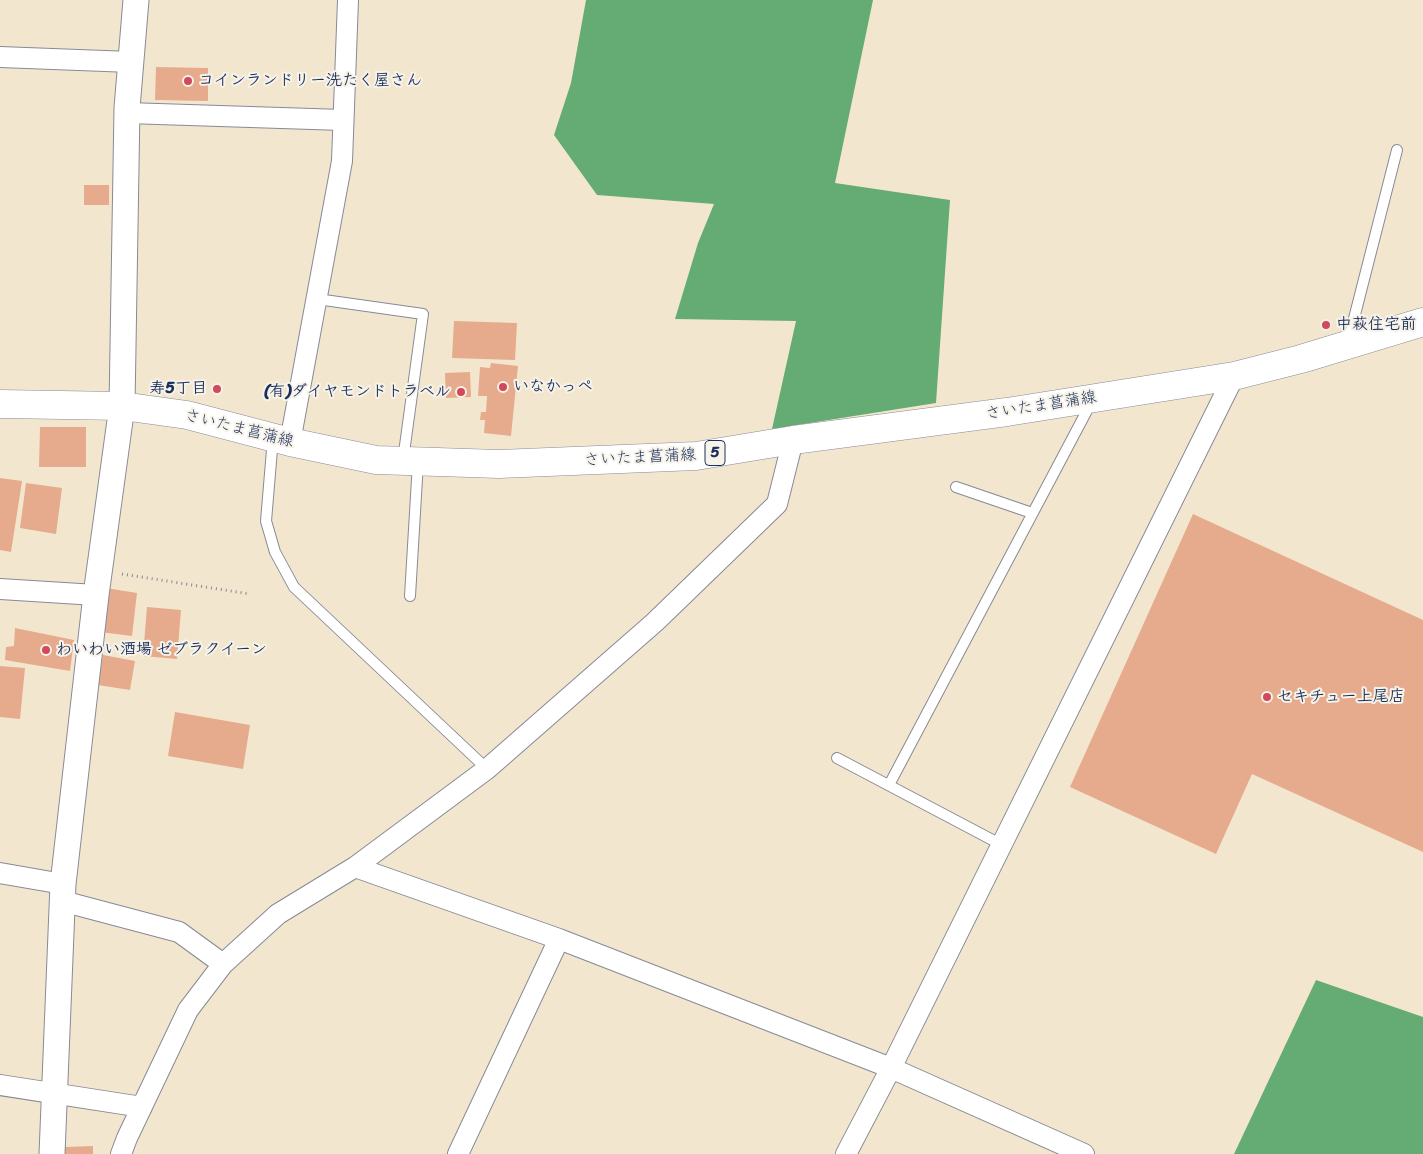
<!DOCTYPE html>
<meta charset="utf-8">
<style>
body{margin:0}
canvas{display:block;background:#f3e6ce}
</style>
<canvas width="1423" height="1154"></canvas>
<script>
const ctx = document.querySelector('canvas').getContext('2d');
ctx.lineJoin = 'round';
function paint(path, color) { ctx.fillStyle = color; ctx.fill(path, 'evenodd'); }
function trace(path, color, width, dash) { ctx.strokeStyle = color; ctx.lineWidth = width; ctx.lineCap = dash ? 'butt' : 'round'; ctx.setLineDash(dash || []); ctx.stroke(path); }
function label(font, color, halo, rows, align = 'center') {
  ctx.font = font + ' Sriracha,"Klee One",sans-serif'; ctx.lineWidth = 4; ctx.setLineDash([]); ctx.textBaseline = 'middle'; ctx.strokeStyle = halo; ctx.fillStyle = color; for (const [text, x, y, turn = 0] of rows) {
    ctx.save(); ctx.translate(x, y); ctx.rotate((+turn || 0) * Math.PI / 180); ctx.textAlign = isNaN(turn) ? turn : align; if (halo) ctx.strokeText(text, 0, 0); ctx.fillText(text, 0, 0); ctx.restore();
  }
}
const forest = new Path2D(`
 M 586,0 L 873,0 L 835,183 L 950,200 L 936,403 L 772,429 L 796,321 L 675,319 L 698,243 L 714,204 L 597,195 L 554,135 L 571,83 Z
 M 1316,980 L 1423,1017 L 1423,1154 L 1234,1154 Z`);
const building = new Path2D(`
 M 156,67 L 208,68 L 208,101 L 155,100 Z
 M 84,185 L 109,185 L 109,205 L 84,205 Z
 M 454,321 L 517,323 L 515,360 L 452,358 Z
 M 491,363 L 518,366 L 511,436 L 484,433 L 485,420 L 480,420 L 481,412 L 486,412 L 487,396 L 478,396 L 480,367 L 490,368 Z
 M 470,372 L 471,397 L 446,398 L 445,373 Z
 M 40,427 L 86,427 L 86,467 L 39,467 Z
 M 0,478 L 22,481 L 11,552 L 0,550 Z
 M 26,483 L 62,488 L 56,534 L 20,528 Z
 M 1193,514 L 1423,620 L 1423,852 L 1252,774 L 1216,854 L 1070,787 Z
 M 106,588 L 137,593 L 132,636 L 100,632 Z
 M 147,607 L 181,610 L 177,659 L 143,656 Z
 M 15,628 L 74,640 L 70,671 L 5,660 L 6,647 L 14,646 Z
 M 103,655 L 135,661 L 130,690 L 98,685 Z
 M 0,666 L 25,668 L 20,719 L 0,717 Z
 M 175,712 L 250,725 L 243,769 L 168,756 Z
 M 93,1146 L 93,1154 L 65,1154 L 65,1147 Z`);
const path = new Path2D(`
 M 122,574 L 250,594`);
const service = new Path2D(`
 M 317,299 L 423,314 L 403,460
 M 1348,342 L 1397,150
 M 273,438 L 266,521 L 275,552 L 294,587 L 487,769
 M 956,487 L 1032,513
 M 410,596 L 418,462
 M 837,758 L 1002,845
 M 889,785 L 1091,403`);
const minor = new Path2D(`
 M 0,57 L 131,62
 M 127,113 L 343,120
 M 290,442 L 342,161 L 348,0
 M 0,589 L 96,595
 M 355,867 L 559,939 L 891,1068 L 1084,1154
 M 0,873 L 63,884
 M 62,901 L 179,932 L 223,964
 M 0,1085 L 142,1107
 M 121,1154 L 127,1138 L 188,1010 L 223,964 L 278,914 L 355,867 L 487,769 L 655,622 L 777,504 L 793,440
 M 458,1154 L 559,939
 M 846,1154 L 891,1068 L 1234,376`);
const tertiary = new Path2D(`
 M 52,1154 L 63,884 L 96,595 L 122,406 L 127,108 L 136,0`);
const primary = new Path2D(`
 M 0,404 L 122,406 L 187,415 L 290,442 L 376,460 L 499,464 L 696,456 L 793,440 L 1007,412 L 1234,376 L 1301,359 L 1423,322`);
const markers = [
 [188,81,5,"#d1495b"],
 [1326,325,5,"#d1495b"],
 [503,387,5,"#d1495b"],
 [217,389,5,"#d1495b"],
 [461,392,5,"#d1495b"],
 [46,650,5,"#d1495b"],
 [1267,697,5,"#d1495b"]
];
const shields = [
 [715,453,20]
];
const shieldNames = [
 ["5",715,453]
];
const poiNames = [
 ["コインランドリー洗たく屋さん",198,81],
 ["中萩住宅前",1336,325],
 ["いなかっぺ",513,387],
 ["寿5丁目",207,389,"right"],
 ["(有)ダイヤモンドトラベル",451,392,"right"],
 ["わいわい酒場 ゼブラクイーン",56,650],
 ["セキチュー上尾店",1277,697]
];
const streetNames = [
 ["さいたま菖蒲線",1041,406,-9],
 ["さいたま菖蒲線",239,429,14],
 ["さいたま菖蒲線",640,458,-3]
];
paint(forest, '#65ac74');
paint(building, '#e6ab8c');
trace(service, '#878a96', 12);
trace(minor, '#878a96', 22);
trace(tertiary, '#878a96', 27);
trace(primary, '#878a96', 29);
trace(path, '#878a96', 3, [1, 4]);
trace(service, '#fff', 10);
trace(minor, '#fff', 20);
trace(tertiary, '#fff', 25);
trace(primary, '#fff', 28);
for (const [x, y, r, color] of markers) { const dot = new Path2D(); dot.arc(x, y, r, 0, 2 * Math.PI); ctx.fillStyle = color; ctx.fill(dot); trace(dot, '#f7f3e8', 2); }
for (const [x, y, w] of shields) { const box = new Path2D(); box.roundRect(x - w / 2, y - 12.5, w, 25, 4); ctx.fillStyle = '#f7f3e8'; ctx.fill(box); trace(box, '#1b2f5e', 1); }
label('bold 15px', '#1b2f5e', null, shieldNames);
label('bold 16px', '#1b2f5e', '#f7f3e8', poiNames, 'left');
label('16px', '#1b2f5e', '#f7f3e8', streetNames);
</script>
